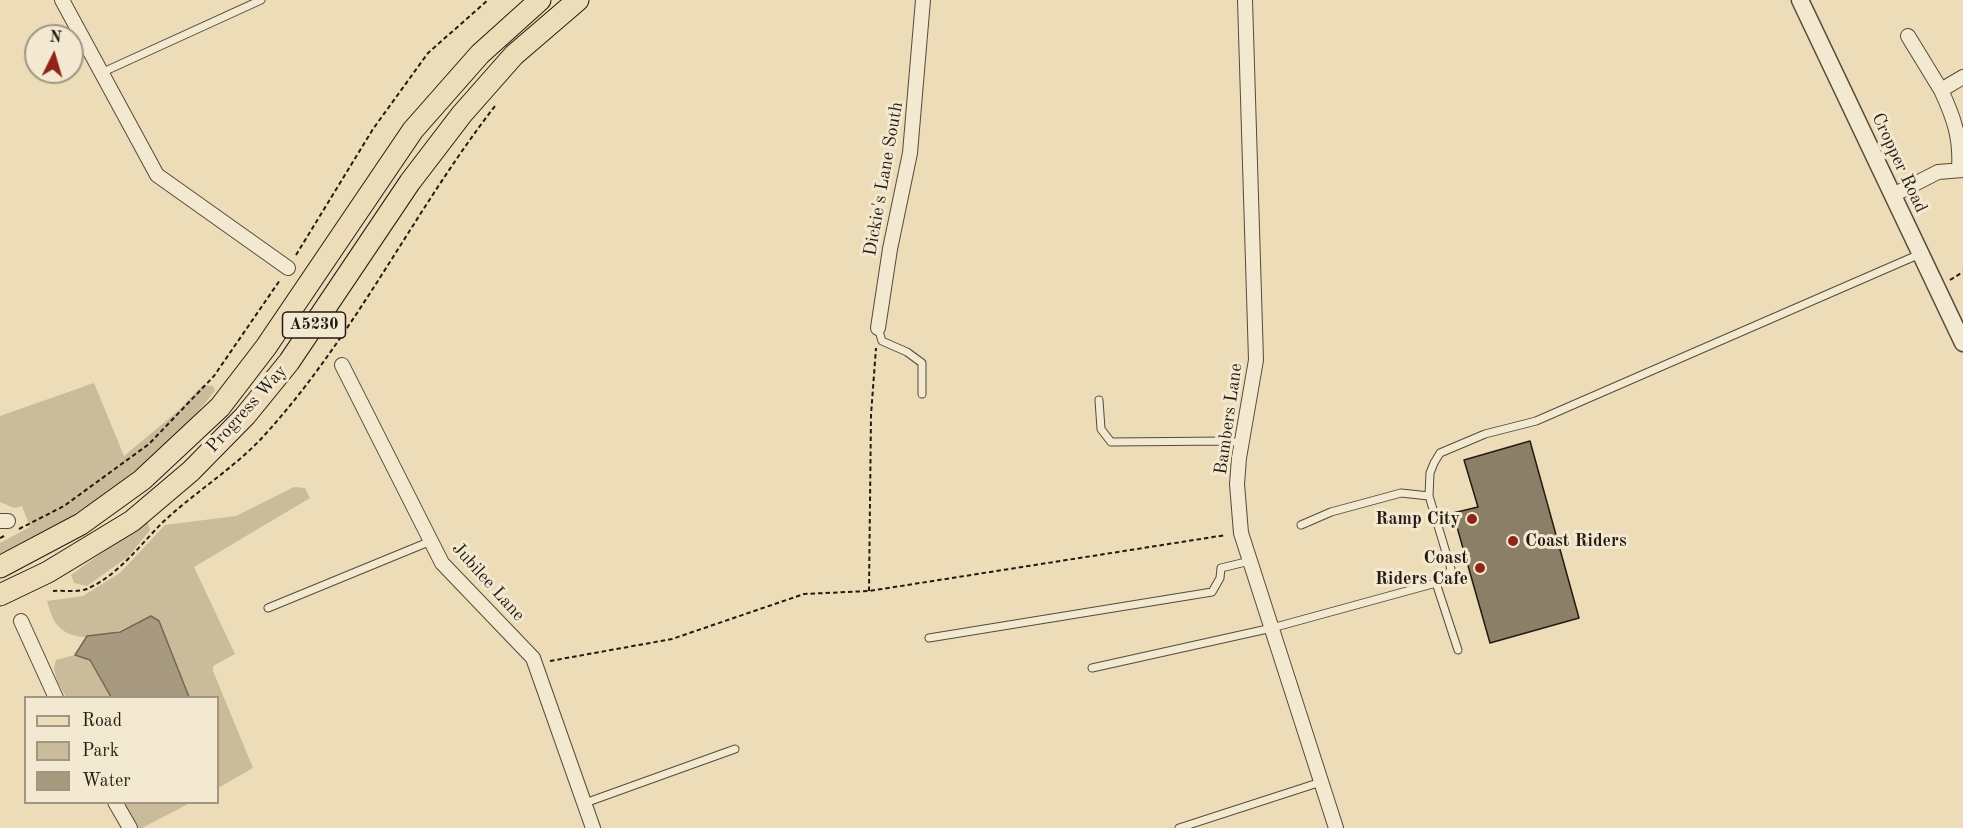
<!DOCTYPE html>
<style>
body{margin:0}
#map{position:relative;width:1963px;height:828px;overflow:hidden;background:#ecdcb7;font-family:"Old Standard TT",serif}
canvas{display:block}
.legend{position:absolute;left:24px;top:696px;width:195px;height:108px;box-sizing:border-box;background:#f3e8d0;border:2px solid #a19684;margin:0;padding:8px 10px;list-style:none;font-size:18px;color:#251a12}
.legend li{display:flex;align-items:center;gap:12px;height:30px}
.legend b{width:30px;border:2px solid #a19684}
.north{position:absolute;left:24px;top:24px;width:60px;height:60px;box-sizing:border-box;background:#f3e8d0;border:2px solid #a19684;border-radius:50%;rotate:5deg;font-size:16px;font-weight:700;line-height:24px;text-align:center;color:#251a12}
.north::after{content:'';display:block;margin:auto;width:21px;height:27px;background:#8f2418;clip-path:polygon(50% 0,100% 100%,50% 72%,0 100%)}
</style>
<div id="map">
<canvas width="1963" height="828"></canvas>
<ul class="legend">
<li><b style="height:8px;background:#ecdcb7"></b>Road</li>
<li><b style="height:16px;background:#cabb9b"></b>Park</li>
<li><b style="height:16px;background:#a89a7f"></b>Water</li>
</ul>
<div class="north">N</div>
</div>
<script>
const ctx = document.querySelector('canvas').getContext('2d');
ctx.lineJoin = 'round';
function paint(path, color) { ctx.fillStyle = color; ctx.fill(path, 'evenodd'); }
function trace(path, color, width, dash) { ctx.strokeStyle = color; ctx.lineWidth = width; ctx.lineCap = dash ? 'butt' : 'round'; ctx.setLineDash(dash || []); ctx.stroke(path); }
function label(font, color, halo, rows, align = 'center') {
  ctx.font = font + ' "Old Standard TT",serif'; ctx.lineWidth = 6; ctx.setLineDash([]); ctx.textBaseline = 'middle'; ctx.strokeStyle = halo; ctx.fillStyle = color; for (const [text, x, y, turn = 0] of rows) {
    ctx.save(); ctx.translate(x, y); ctx.rotate((+turn || 0) * Math.PI / 180); ctx.textAlign = isNaN(turn) ? turn : align; if (halo) ctx.strokeText(text, 0, 0); ctx.fillText(text, 0, 0); ctx.restore();
  }
}
const green = new Path2D(`
 M 94,383 L 124,456 L 178,411 L 203,385 L 213,386 L 215,391 C 159,462 81,516 0,555 L 0,543 L 30,527 L 22,506 L 14,508 L 0,502 L 0,416 Z
 M 294,487 L 305,488 L 310,498 L 194,567 L 235,654 L 213,666 L 213,671 L 253,768 L 218,788 L 218,698 L 189,697 L 181,680 L 139,621 C 118,633 80,647 59,627 C 52,620 50,610 47,601 L 83,596 L 120,573 L 165,525 L 236,516 Z
 M 143,523 L 148,523 L 150,530 L 129,556 L 87,586 L 74,583 L 71,575 Z
 M 75,655 L 90,660 L 111,697 L 66,697 L 57,681 L 54,669 L 56,660 Z
 M 124,803 L 190,803 L 142,828 L 138,828 Z`);
const water = new Path2D(`
 M 151,616 L 159,621 L 189,697 L 111,697 L 90,660 L 75,655 L 87,636 L 120,632 Z`);
const building = new Path2D(`
 M 1530,441 L 1579,618 L 1490,643 L 1453,513 L 1478,507 L 1464,460 Z`);
const path = new Path2D(`
 M 296,255 L 373,129 L 428,53 L 488,0
 M 1950,280 L 1963,272
 M 19,529 L 64,506 L 149,444 L 214,376 L 280,280
 M 0,538 L 6,535
 M 53,591 C 63,590 80,593 89,588 C 119,574 140,545 163,522 C 194,493 231,470 260,440 C 353,340 412,213 495,106
 M 869,591 L 871,415 L 876,348
 M 550,661 L 672,639 L 804,594 L 869,591 L 1226,535`);
const service = new Path2D(`
 M 101,73 L 261,0
 M 878,328 L 882,341 L 907,352 L 922,363 L 922,394
 M 1099,400 L 1101,429 L 1111,442 L 1227,441 L 1241,443
 M 1301,525 L 1331,512 L 1401,493 L 1429,496
 M 1436,583 L 1458,650
 M 268,608 L 431,541
 M 929,638 L 1212,592 L 1220,578 L 1221,568 L 1250,561
 M 1092,668 L 1272,628 L 1436,583 L 1445,578 L 1451,569 L 1429,496 L 1430,473 L 1434,463 L 1440,453 L 1485,434 L 1536,421 L 1920,254
 M 585,803 L 735,749
 M 1179,828 L 1321,782`);
const minor = new Path2D(`
 M 62,0 L 157,175 L 288,268
 M 1245,0 L 1256,360 L 1239,458 L 1237,484 L 1241,533 L 1336,828
 M 1908,36 L 1941,90
 M 1959,169 C 1961,138 1954,118 1941,90 L 1963,77
 M 1893,195 L 1938,172 L 1963,170
 M 878,328 L 890,249 L 910,153 L 923,0
 M 342,365 L 442,563 L 533,658 L 593,828
 M 0,521 L 8,521
 M 21,621 L 56,698
 M 115,802 L 130,828`);
const tertiary = new Path2D(`
 M 1800,0 L 1963,343`);
const primary = new Path2D(`
 M 0,567 L 81,524 L 142,480 L 220,407 L 266,347 L 413,130 L 480,54 L 540,0
 M 0,595 L 48,572 L 132,521 L 191,471 L 245,416 L 289,362 L 410,182 L 462,114 L 514,55 L 578,0`);
const markers = [
 [1472,519,6,"#8f2418"],
 [1513,541,6,"#8f2418"],
 [1480,568,6,"#8f2418"]
];
const shields = [
 [314,325,63]
];
const shieldNames = [
 ["A5230",314,325]
];
const streetNames = [
 ["Cropper Road",1899,163,65],
 ["Dickie's Lane South",884,179,-80],
 ["Progress Way",247,409,-48],
 ["Bambers Lane",1229,419,-82],
 ["Jubilee Lane",488,582,48]
];
const poiNames = [
 ["Ramp City",1460,519],
 ["Coast Riders",1525,541,"left"],
 ["Coast",1468,558],
 ["Riders Cafe",1468,579]
];
paint(green, '#cabb9b');
paint(water, '#a89a7f');
trace(water, '#746753', 1.5);
paint(building, '#8c7f68');
trace(building, '#251a12', 1.5);
trace(service, '#574a3b', 9);
trace(minor, '#574a3b', 16);
trace(tertiary, '#574a3b', 19);
trace(primary, '#251a12', 23);
trace(path, '#251a12', 2, [4.5, 3]);
trace(service, '#f3e8d0', 7);
trace(minor, '#f3e8d0', 14);
trace(tertiary, '#f3e8d0', 16);
trace(primary, '#ecdcb7', 21);
for (const [x, y, r, color] of markers) { const dot = new Path2D(); dot.arc(x, y, r, 0, 2 * Math.PI); ctx.fillStyle = color; ctx.fill(dot); trace(dot, '#f3e8d0', 2); }
for (const [x, y, w] of shields) { const box = new Path2D(); box.roundRect(x - w / 2, y - 13, w, 26, 4.5); ctx.fillStyle = '#f3e8d0'; ctx.fill(box); trace(box, '#251a12', 1.5); }
label('bold 16px', '#251a12', null, shieldNames);
label('18px', '#251a12', '#f3e8d0', streetNames);
label('bold 18px', '#251a12', '#f3e8d0', poiNames, 'right');
</script>
